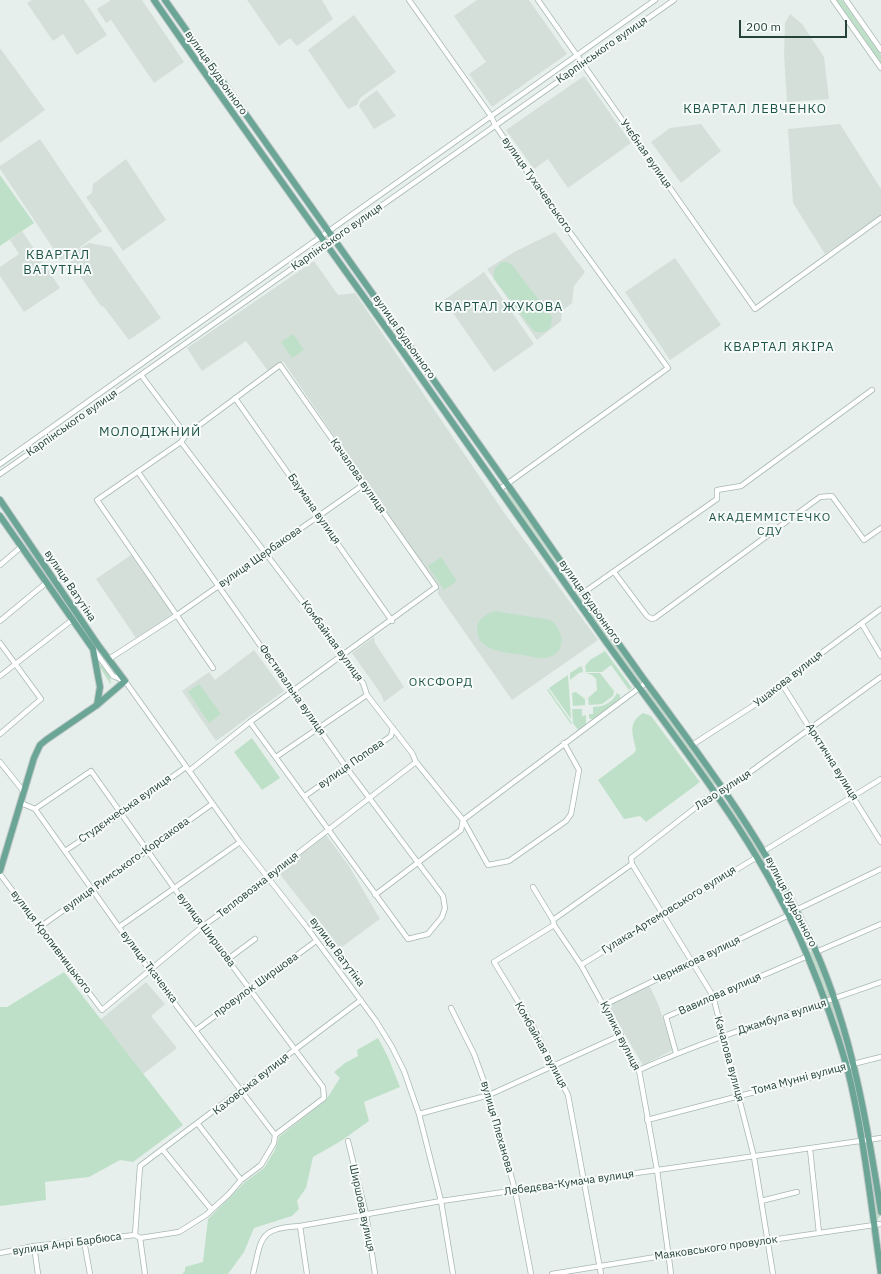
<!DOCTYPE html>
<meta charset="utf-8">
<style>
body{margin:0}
#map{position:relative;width:881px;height:1274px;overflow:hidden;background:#e6efeb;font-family:"IBM Plex Sans",sans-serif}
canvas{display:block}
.scale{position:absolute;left:739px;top:20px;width:108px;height:18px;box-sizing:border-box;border:2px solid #24423a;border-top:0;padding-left:5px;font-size:12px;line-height:14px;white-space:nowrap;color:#24423a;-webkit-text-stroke:3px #f7fbf9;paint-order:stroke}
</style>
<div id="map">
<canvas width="881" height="1274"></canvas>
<div class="scale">200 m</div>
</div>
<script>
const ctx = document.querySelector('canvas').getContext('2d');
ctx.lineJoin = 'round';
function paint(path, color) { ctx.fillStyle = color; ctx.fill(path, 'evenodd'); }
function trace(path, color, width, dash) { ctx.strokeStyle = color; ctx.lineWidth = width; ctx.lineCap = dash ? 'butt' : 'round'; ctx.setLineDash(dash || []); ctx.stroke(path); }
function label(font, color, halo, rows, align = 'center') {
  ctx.font = font + ' "IBM Plex Sans",sans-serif'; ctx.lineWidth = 4; ctx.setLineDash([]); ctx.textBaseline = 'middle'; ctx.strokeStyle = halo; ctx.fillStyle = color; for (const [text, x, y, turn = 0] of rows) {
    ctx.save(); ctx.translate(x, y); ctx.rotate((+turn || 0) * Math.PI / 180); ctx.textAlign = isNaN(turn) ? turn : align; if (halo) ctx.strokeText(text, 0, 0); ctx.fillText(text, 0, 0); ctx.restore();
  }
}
const built = new Path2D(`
 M 32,0 L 84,0 L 107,35 L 77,55 L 63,34 L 53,41 L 27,3 Z
 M 111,0 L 142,0 L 184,62 L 154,83 L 111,20 L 106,23 L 97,9 Z
 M 247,0 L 322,0 L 333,19 L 297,46 L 290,38 L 279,46 Z
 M 477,0 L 529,0 L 567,54 L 492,107 L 469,74 L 486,62 L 454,16 Z
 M 790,14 L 802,24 L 824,57 L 829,99 L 787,102 L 784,55 L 785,23 Z
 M 354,15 L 396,72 L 360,98 L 357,105 L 348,109 L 308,50 Z
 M 0,48 L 45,110 L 0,143 Z
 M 584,76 L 631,143 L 568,188 L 548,159 L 534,169 L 506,130 Z
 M 377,90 L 396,116 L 374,129 L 359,106 L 361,102 Z
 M 701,124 L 721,151 L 681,183 L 651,142 L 670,128 Z
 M 840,124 L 881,189 L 881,215 L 825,254 L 793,203 L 788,129 Z
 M 40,139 L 102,231 L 72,253 L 89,243 L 111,247 L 161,318 L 129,340 L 104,307 L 101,306 L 67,257 L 61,260 L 0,169 L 0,166 Z
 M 126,159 L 166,220 L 123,251 L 86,197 L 92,193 L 93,184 Z
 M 22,231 L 60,288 L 24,312 L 0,276 L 0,267 L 19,254 L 10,240 Z
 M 555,232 L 585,272 L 574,286 L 572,303 L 562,311 L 561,321 L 537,340 L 487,269 L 516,251 Z
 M 675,258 L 721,325 L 670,360 L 625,292 Z
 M 314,261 L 338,295 L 355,293 L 505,514 L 598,640 L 512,700 L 438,594 L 438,588 L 283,361 L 268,371 L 246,341 L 202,371 L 187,348 Z
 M 484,272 L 534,344 L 494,372 L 444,300 Z
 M 131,555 L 173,614 L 136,638 L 96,579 Z
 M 374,637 L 375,643 L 404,687 L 384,702 L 381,694 L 352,653 Z
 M 254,650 L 284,691 L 216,741 L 182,691 L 209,672 L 215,680 Z
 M 326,835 L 349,866 L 380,919 L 339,949 L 278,872 Z
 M 146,982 L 165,1004 L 151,1016 L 177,1048 L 143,1074 L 100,1020 Z
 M 649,985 L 659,1006 L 673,1050 L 643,1065 L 608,1006 Z`);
const green = new Path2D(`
 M 836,0 L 842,0 L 881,55 L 881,64 Z
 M 0,175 L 34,223 L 0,246 Z
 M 502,262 L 507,262 L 512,265 L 552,317 L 551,327 C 546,332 542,334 534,331 L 494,279 C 493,270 495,267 502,262 Z
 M 293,334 L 304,350 L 292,358 L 281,342 Z
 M 508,491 L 579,592 L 578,593 L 506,493 Z
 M 441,557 L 457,581 L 444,590 L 428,566 Z
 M 582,597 L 642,681 L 641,682 L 639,682 L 580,601 L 580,598 Z
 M 495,611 L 551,620 C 564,631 568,653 546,658 C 539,659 530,656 522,655 C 506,652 477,652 477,629 C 477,619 486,614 495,611 Z
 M 605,651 L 632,688 L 629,690 L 611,665 L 602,672 L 586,672 L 585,666 L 590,660 Z
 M 102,664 L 110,676 L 111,685 L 99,666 Z
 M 581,666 L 582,667 L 583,672 L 579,673 L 570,680 L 570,673 Z
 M 586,673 L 600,673 L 614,691 L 613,696 L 602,704 L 589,705 L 588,698 L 597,690 L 596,679 L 592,675 Z
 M 568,675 L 571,719 L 549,688 Z
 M 199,684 L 221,714 L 209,723 L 188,692 Z
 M 548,689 L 572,723 L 571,724 L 547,690 Z
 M 648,689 L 715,782 L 714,786 L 645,691 Z
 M 576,692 L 585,699 L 585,705 L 573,706 L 572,693 Z
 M 617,693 L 620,695 L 620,699 L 593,720 L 589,718 L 589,714 L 593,714 L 593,707 C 603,707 612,703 617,693 Z
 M 572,709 L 582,709 L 582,716 L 586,715 L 586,725 L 578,730 L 573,723 Z
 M 643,713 L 651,716 L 700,782 L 646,822 L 640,816 L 624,819 L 598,780 L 634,753 L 636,750 C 633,734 627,723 643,713 Z
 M 252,738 L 280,778 L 262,790 L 234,752 Z
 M 728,803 L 780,883 L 812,949 L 808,950 L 777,885 L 727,805 Z
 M 813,951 L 831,999 L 828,1000 L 809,952 Z
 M 64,972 L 183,1125 L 133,1162 L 120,1160 L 89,1177 L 45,1182 L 46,1200 L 0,1206 L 0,1007 L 7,1007 Z
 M 832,1001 L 851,1063 L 848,1065 L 828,1002 Z
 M 378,1038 L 388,1057 L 400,1087 L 364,1102 L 369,1121 L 341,1141 L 313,1157 L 306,1188 L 297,1201 L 299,1209 L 292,1216 L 254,1228 L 244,1252 L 228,1274 L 182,1274 L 185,1271 L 185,1267 L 203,1262 L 208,1219 L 245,1182 L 264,1168 L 275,1150 L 279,1137 L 326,1100 L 340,1078 L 334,1072 L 345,1063 L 358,1056 L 357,1050 Z
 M 865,1144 L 868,1145 L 880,1217 L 877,1219 Z`);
const minor = new Path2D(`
 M 409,0 L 491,116 L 495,125 L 556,213 L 668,368 L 500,489
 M 538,0 L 755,309 L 881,218
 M 833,0 L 881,68
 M 846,0 L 881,50
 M 141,375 L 186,435
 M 235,398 L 392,621
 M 181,442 L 343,655 L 363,683 L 367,695 L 412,753 L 416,762 L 463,820 L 488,865 L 509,861 L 566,821 L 571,814 L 579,770 L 564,743
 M 0,464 L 655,0
 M 138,472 L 346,767 L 443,896 L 445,908 L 442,917 L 428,934 L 408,939 L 250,722
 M 0,474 L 674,0
 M 0,565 L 21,547
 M 614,572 L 647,616 L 652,619 L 655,618 L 820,497 L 832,496 L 864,540 L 881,528
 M 583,593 L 717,499 L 717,490 L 741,486 L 872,390
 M 0,621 L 46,583
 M 862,624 L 881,656
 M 0,643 L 41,699 L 0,734
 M 94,650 L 113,676 L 125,681 L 240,842 L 305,925 L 376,1021 L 392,1047 L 404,1071 L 419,1114 L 441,1201 L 453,1274
 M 109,659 L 177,615 L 363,485
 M 0,676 L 72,620
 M 782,684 L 881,842
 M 692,745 L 759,702 L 812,660 L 881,609
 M 276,757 L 367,695
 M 0,762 L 24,792
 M 189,771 L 250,722 L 436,587 L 280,365 L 186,435 L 181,442 L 97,500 L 213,668
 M 305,796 L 391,736 L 393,728
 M 21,803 L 35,809 L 150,971 L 275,1135
 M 35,809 L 91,771 L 174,888 L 323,1087 L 324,1098 L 275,1135
 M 65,851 L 122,813 L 186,767
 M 764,851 L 881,779
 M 632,864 L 713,996 L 754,1157 L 773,1274
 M 0,874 L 102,1010 L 203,926 L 268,880 L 271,874 L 416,762
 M 533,887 L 553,920 L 554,925 L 581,965 L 639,1070 L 657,1170 L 671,1274
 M 375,895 L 461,830 L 463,820 L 647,682
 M 796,910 L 881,869
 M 553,920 L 632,864 L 631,858 L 709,797 L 724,791 L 881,677
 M 554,925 L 494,962 L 533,1026 L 568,1095 L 601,1274
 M 40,927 L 212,804
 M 119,927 L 240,842
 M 816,952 L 881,924
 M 228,959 L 255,939
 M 581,965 L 757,857
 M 604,1005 L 789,915
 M 451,1008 L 474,1054 L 489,1095 L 515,1190 L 531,1274
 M 196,1030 L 316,941
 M 676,1053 L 666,1017 L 808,956
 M 639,1070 C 717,1035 800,1011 881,982
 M 419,1114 L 489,1095 L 621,1035
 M 647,1120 L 847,1068 L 853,1064 L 881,1057
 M 198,1124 L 241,1180
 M 348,1141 L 366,1214 L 375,1274
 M 810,1149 L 819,1233
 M 163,1150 L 211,1209
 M 761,1201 L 797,1192
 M 300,1226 L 307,1274
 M 140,1238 L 179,1232 L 206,1215 L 229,1194 L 241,1180 L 261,1165 L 274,1143 L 275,1135
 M 84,1241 L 90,1274
 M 34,1246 L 38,1274
 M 0,1253 L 34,1246 L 135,1235
 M 145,1274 L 140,1238 L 135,1235 L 140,1166 L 361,1000
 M 253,1274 C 262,1238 258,1228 300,1226 L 441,1201 L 881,1138
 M 552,1274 L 668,1255 L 881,1224`);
const major = new Path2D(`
 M 154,0 C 233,115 315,228 396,342 C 463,437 530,533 597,629 C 671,735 757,835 807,955 C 822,991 836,1029 847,1067 C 864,1135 871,1205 881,1274
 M 165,0 C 285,169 404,339 524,508 C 563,565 603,622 643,678 C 707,764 771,851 815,949 C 852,1033 867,1123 881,1212
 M 0,500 L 98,645 L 125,681 L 97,705 L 46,740 L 40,745 L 34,758 L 0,871
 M 0,516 L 93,649 L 100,687 L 97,705`);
const streetNames = [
 ["Карпінського вулиця",602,50,-35],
 ["вулиця Будьонного",216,73,55],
 ["Учєбная вулиця",646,154,55],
 ["вулиця Тухачевського",537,185,55],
 ["Карпінського вулиця",337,237,-35],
 ["вулиця Будьонного",404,337,55],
 ["Карпінського вулиця",72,423,-35],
 ["Качалова вулиця",358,476,55],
 ["Баумана вулиця",314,509,55],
 ["вулиця Щербакова",260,557,-35],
 ["вулиця Ватутіна",70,586,56],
 ["вулиця Будьонного",590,602,55],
 ["Комбайная вулиця",332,641,54],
 ["Ушакова вулиця",788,679,-38],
 ["Фестивальна вулиця",292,690,55],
 ["Арктична вулиця",832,762,58],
 ["вулиця Попова",351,764,-35],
 ["Лазо вулиця",723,790,-33],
 ["Студєнчеська вулиця",125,809,-35],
 ["вулиця Римського-Корсакова",126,865,-36],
 ["Тепловозна вулиця",258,885,-38],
 ["вулиця Будьонного",791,902,63],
 ["Гулака-Артемовського вулиця",669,910,-32],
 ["вулиця Ширшова",206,930,53],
 ["вулиця Кропивницького",51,942,53],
 ["вулиця Ватутіна",337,952,53],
 ["Чернякова вулиця",697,960,-26],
 ["вулиця Ткаченка",149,967,53],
 ["провулок Ширшова",256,985,-36],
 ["Вавилова вулиця",720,994,-24],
 ["Джамбула вулиця",782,1017,-18],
 ["Кулика вулиця",620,1036,63],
 ["Комбайная вулиця",541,1045,61],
 ["Качалова вулиця",729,1059,75],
 ["Тома Мунні вулиця",799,1079,-15],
 ["Каховська вулиця",251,1084,-38],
 ["вулиця Плеханова",497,1127,74],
 ["Лебедєва-Кумача вулиця",569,1183,-8],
 ["Ширшова вулиця",362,1208,78],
 ["вулиця Анрі Барбюса",67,1244,-8],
 ["Маяковського провулок",716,1248,-8]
];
const neighbourhoodNames = [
 ["АКАДЕММІСТЕЧКО",770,518],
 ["СДУ",770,532],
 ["ОКСФОРД",441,683]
];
const quarterNames = [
 ["КВАРТАЛ ЛЕВЧЕНКО",755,109],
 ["КВАРТАЛ",58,255],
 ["ВАТУТІНА",58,270],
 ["КВАРТАЛ ЖУКОВА",499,307],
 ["КВАРТАЛ ЯКІРА",779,347],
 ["МОЛОДІЖНИЙ",150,432]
];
paint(built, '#d4dfda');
paint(green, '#bfe0c8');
trace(minor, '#a8b8b2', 6);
trace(major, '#c2cac8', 8);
trace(minor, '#fff', 4.5);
trace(major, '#6aa596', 6);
label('11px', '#24423a', '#f7fbf9', streetNames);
ctx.letterSpacing = '1px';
label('12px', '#1f5548', '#f7fbf9', neighbourhoodNames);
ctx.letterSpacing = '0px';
ctx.letterSpacing = '1px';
label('13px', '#1f5548', '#f7fbf9', quarterNames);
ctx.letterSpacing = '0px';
</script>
